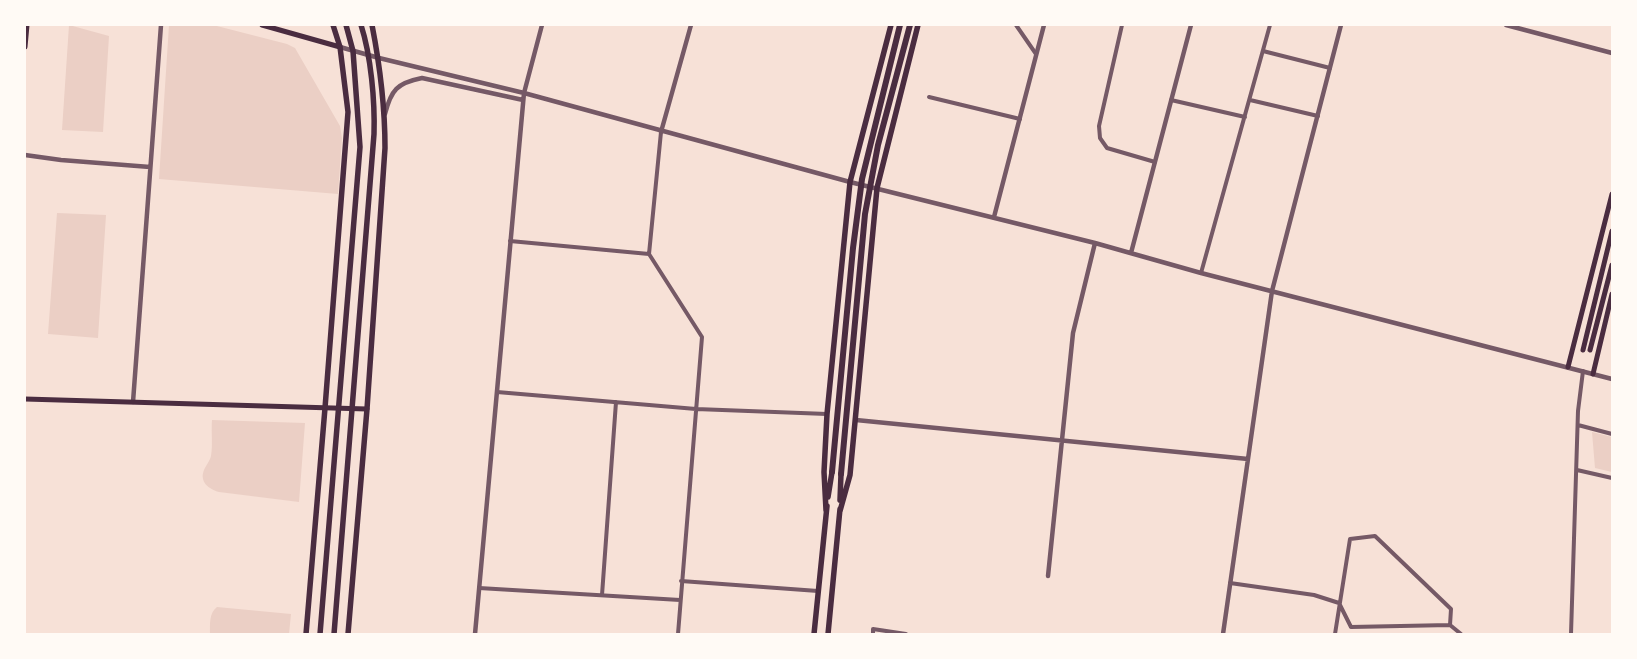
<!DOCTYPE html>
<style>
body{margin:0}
#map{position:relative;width:1637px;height:659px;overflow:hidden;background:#f7e1d7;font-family:"PT Serif",serif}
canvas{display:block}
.frame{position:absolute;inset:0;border:26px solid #fffaf5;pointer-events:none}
</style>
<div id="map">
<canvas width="1637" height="659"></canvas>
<div class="frame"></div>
</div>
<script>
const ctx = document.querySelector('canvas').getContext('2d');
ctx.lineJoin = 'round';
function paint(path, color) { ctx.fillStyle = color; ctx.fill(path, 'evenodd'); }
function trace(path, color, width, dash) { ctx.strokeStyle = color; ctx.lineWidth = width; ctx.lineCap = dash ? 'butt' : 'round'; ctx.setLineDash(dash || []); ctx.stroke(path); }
const green = new Path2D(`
 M 69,25 L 109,36 L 103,132 L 62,130 Z
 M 169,25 L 213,25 L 287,44 L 295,48 L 340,126 L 342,138 L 338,194 L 159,179 Z
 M 57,213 L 106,215 L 98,338 L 48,334 Z
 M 212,420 L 305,423 L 299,502 L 219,492 C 209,489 199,482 204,470 C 206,465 210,461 211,456 C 213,445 211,431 212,420 Z
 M 1592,432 L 1612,437 L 1612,472 L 1595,468 Z
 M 217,607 L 291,614 L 289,634 L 210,634 C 210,624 209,613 217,607 Z`);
const minor = new Path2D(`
 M 1016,25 L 1036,54
 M 1122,25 L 1099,126 L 1100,138 L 1107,148 L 1155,162
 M 1263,51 L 1330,68
 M 929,97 L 1020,119
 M 1171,100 L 1245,117
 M 1250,100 L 1318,116
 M 661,132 L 649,254 L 702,337 L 678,634
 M 510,241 L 649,254
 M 1201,273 L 1270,25
 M 497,392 L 696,409 L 827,414
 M 1578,425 L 1612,434
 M 1577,470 L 1612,478
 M 681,581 L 818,591
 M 1230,583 L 1314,595 L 1339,603 L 1351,627 L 1450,625 L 1461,634
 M 479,588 L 680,600
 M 602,595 L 616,402
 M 873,634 L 873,629 L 906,634
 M 1335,634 L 1350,539 L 1375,536 L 1451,609 L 1450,625
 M 1571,634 L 1578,411 L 1583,371`);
const tertiary = new Path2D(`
 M 1506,25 L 1612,53
 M 340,47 L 379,58 L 524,93 L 850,182 L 1095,243 L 1201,273 L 1612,379
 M 385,114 C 391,90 397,83 422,78 L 523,100
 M 661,132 L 691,25
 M 25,155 L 61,160 L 150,167
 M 994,217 L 1044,25
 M 1131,253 L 1191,25
 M 133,402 L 161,25
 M 856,420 L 1248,459
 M 1048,576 L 1073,333 L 1095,243
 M 475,634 L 524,93 L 542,25
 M 1223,634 L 1272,291 L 1341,25`);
const secondary = new Path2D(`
 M 262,25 L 340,47
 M 25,47 L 27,25
 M 1583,350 L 1612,231
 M 1590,350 L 1612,265
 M 1568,367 L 1612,194
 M 1593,374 L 1612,294
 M 25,399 L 367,409`);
const primary = new Path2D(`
 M 828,497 L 832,472
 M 840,500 L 841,474
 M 826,510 L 824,472 L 827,414 L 850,182 L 891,25
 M 840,511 L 850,475 L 877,188 L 918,25
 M 306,634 L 325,408 L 348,112 L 340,47 L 333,25
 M 320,634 L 360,147 L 353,51 L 346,25
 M 334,634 L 374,134 C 375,101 371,56 361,25
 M 348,634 L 367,409 L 385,148 C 385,106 380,66 372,25
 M 814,634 L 827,506
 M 828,634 L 840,509`);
const trunk = new Path2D(`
 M 832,472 L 853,248 L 862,179 L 900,25
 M 841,474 L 865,214 L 878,145 L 910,25`);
paint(green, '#ebcfc5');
trace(minor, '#755966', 4);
trace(tertiary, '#755966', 4.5);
trace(secondary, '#4a2c40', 5);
trace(primary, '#4a2c40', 5.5);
trace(trunk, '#4a2c40', 6);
</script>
